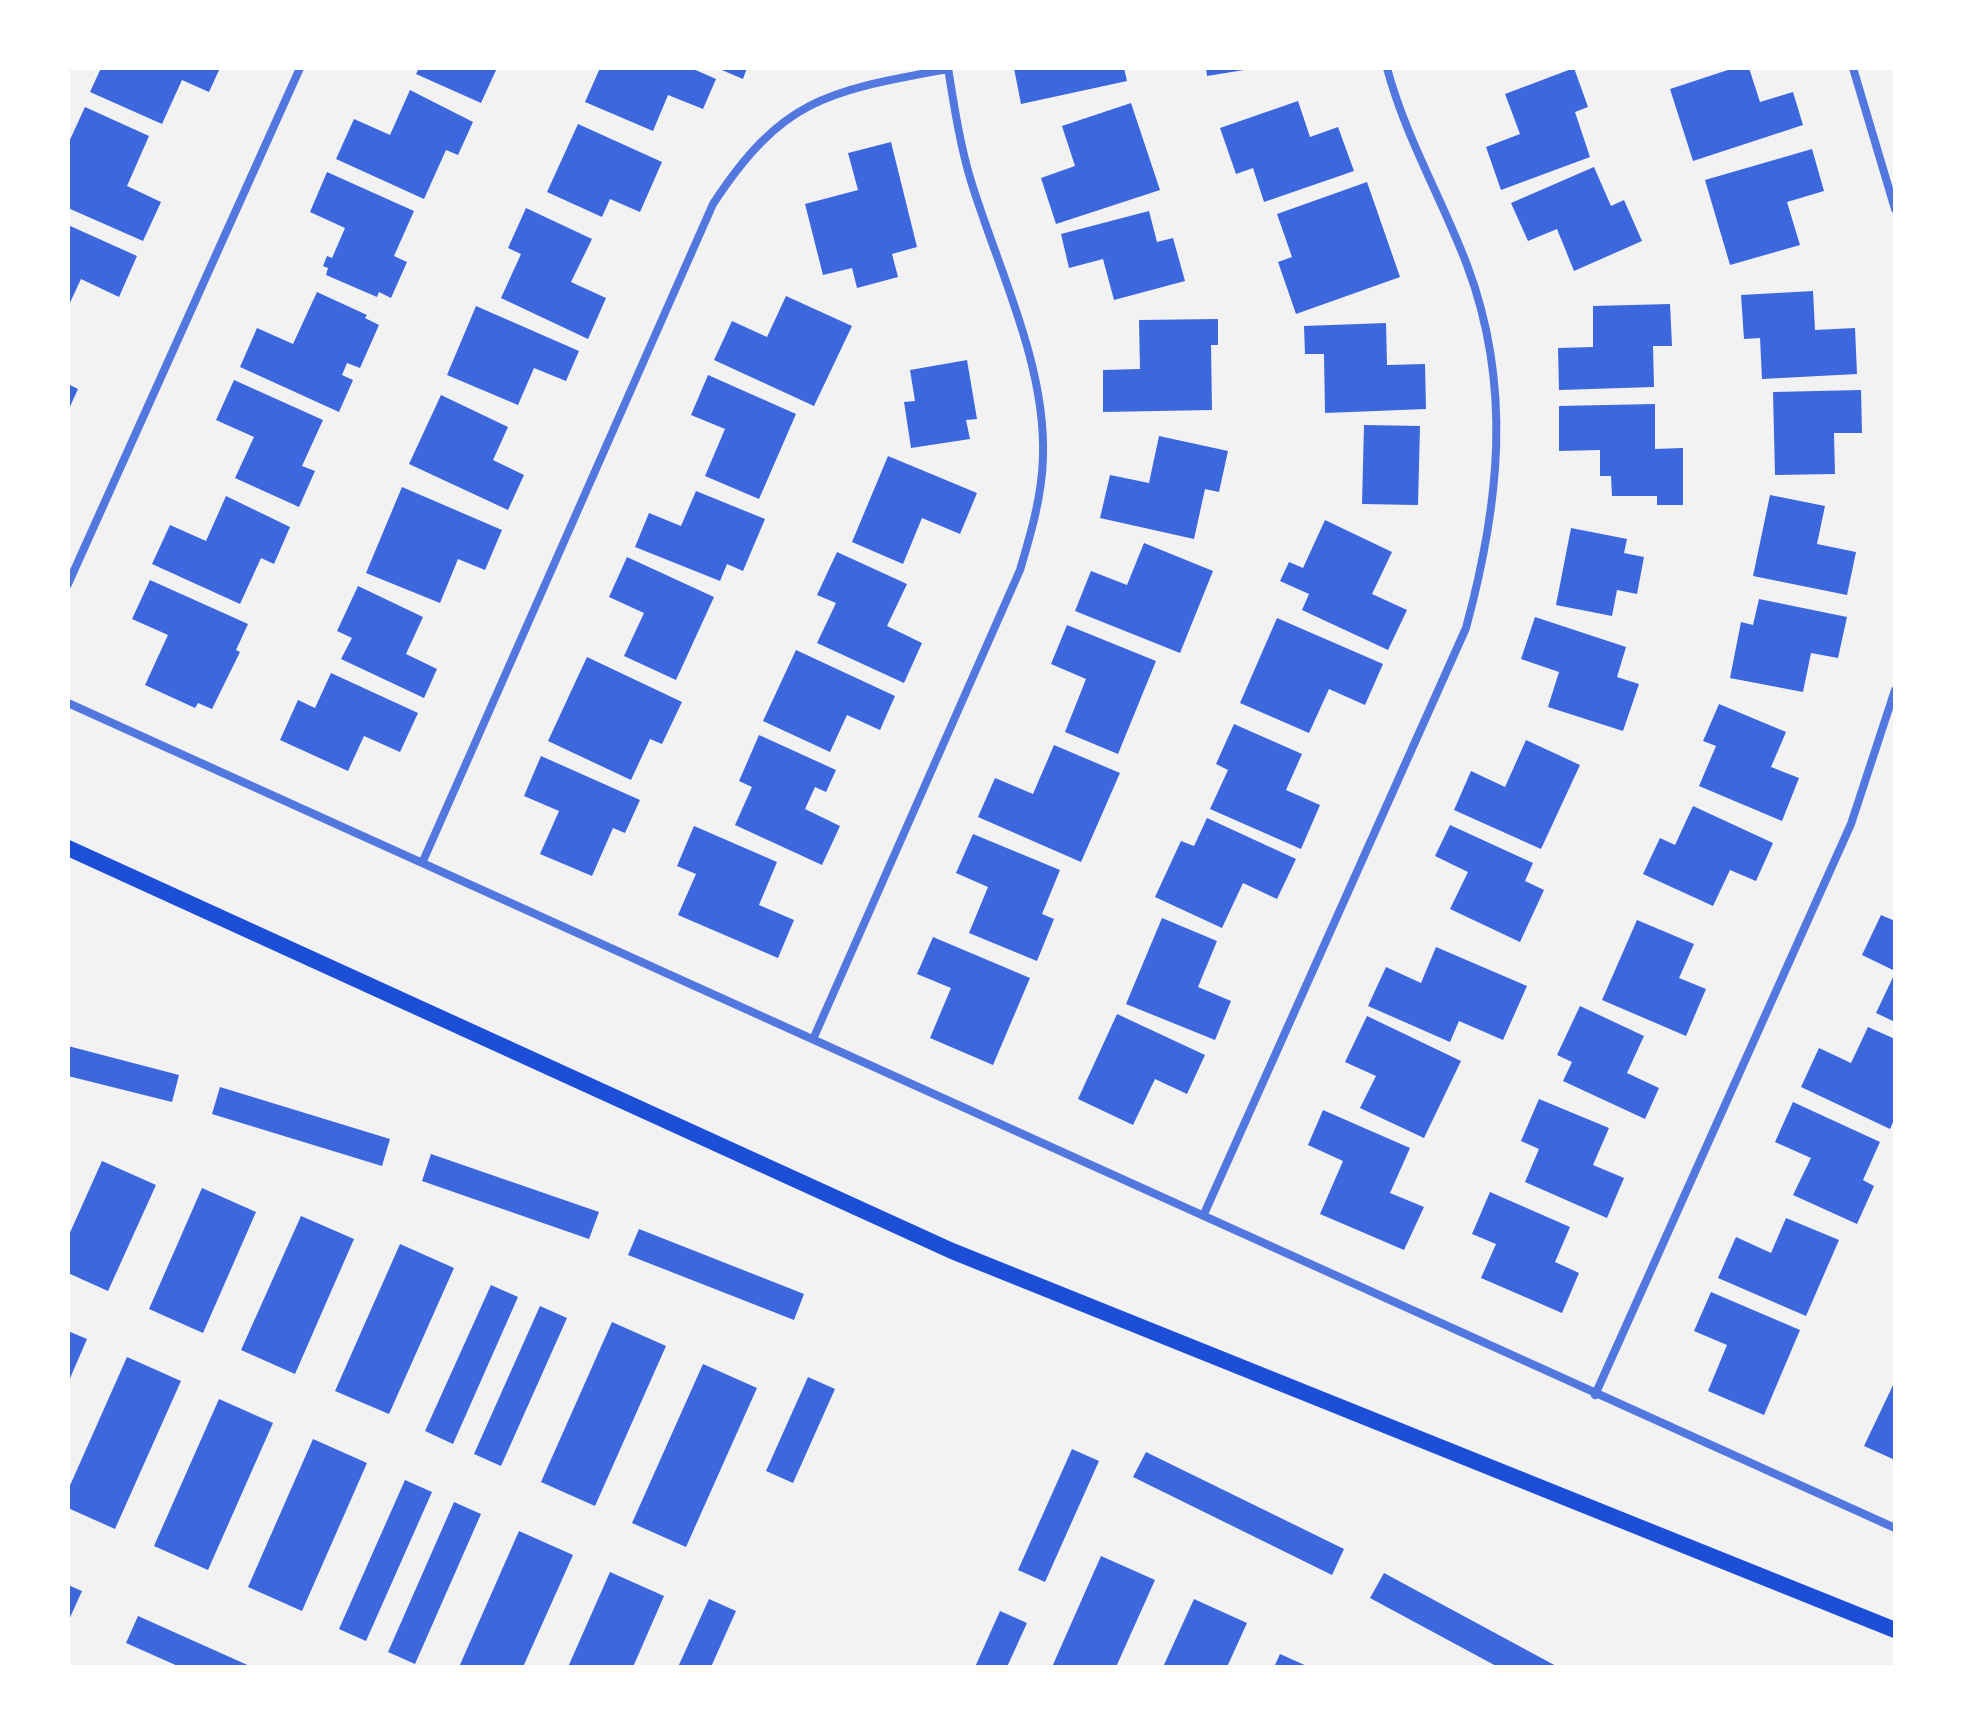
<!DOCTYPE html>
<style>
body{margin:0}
#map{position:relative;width:1963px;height:1735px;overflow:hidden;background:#f2f2f2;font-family:Literata,serif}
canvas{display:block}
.frame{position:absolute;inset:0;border:70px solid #fff;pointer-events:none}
</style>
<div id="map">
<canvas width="1963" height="1735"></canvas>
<div class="frame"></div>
</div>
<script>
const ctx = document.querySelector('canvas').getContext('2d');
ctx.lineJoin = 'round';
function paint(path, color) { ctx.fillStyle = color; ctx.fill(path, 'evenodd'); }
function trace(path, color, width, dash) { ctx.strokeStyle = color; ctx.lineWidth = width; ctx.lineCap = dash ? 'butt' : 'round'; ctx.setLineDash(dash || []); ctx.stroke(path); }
const building = new Path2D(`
 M 101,68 L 220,68 L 209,92 L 182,80 L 162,124 L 90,92 Z
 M 419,68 L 497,68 L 481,103 L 416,74 Z
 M 600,68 L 691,68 L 716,79 L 703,109 L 668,95 L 653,131 L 585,102 Z
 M 717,68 L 747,68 L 743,79 Z
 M 1014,68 L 1124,68 L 1127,81 L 1021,104 Z
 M 1206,68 L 1244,68 L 1244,70 L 1207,76 Z
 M 1574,68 L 1588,107 L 1575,112 L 1590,157 L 1501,190 L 1486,147 L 1520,134 L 1505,94 Z
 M 1734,68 L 1749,68 L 1760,102 L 1793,92 L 1803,125 L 1693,161 L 1670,89 Z
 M 410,90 L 473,122 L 458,155 L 446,150 L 424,199 L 336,159 L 354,119 L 390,135 Z
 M 1298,101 L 1310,137 L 1338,127 L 1354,171 L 1264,202 L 1253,168 L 1236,174 L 1220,128 Z
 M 1131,103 L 1160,190 L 1056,224 L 1041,178 L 1075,166 L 1062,126 Z
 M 85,107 L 149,136 L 127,186 L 161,202 L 143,241 L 68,208 L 68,144 Z
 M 578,124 L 662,162 L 640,212 L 610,199 L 602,217 L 547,192 Z
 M 891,142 L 917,247 L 892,254 L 898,277 L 857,288 L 852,268 L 823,275 L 805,204 L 858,190 L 848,153 Z
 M 1812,149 L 1824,191 L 1787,202 L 1800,245 L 1730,265 L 1705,180 Z
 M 1594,167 L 1611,206 L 1624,200 L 1642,241 L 1574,271 L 1557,229 L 1528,241 L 1511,203 Z
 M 327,172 L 414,211 L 394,256 L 407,262 L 391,298 L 379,292 L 377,297 L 326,275 L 328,268 L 323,266 L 327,256 L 332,258 L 345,228 L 310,212 Z
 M 1367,182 L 1400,277 L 1296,314 L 1278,262 L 1292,257 L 1277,214 Z
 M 526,208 L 592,239 L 571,282 L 606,298 L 588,339 L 501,298 L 521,254 L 508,248 Z
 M 1149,211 L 1157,242 L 1173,238 L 1185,281 L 1114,300 L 1103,259 L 1069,268 L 1061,234 Z
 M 68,225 L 137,256 L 119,297 L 81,279 L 68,307 Z
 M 1813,291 L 1815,330 L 1855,328 L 1857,374 L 1762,379 L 1760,338 L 1744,339 L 1741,295 Z
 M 317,292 L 367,315 L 365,318 L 379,325 L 360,368 L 347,363 L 342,375 L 353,380 L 339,412 L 240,367 L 257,328 L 293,344 Z
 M 786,296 L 852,326 L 814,406 L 714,360 L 732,321 L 767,337 Z
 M 1670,304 L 1672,346 L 1653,346 L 1654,387 L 1559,390 L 1558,348 L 1593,347 L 1593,306 Z
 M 476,306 L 579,351 L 566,381 L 534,368 L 518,405 L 447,375 Z
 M 1218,319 L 1218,345 L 1211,345 L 1212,410 L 1103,412 L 1103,370 L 1140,369 L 1139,320 Z
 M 1386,323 L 1387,365 L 1425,364 L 1426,409 L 1325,413 L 1324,354 L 1305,354 L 1304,326 Z
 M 967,360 L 977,419 L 966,420 L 970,439 L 911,448 L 904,402 L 915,401 L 910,370 Z
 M 708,375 L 796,414 L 759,499 L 705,476 L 725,429 L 691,415 Z
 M 234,380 L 323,420 L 302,466 L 315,471 L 299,507 L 235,478 L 254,437 L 216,420 Z
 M 68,384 L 78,389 L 68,411 Z
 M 1861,390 L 1862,433 L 1834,433 L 1835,474 L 1775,475 L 1773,392 Z
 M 441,395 L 508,427 L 493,460 L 524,475 L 508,510 L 409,464 Z
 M 1655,404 L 1655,449 L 1683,448 L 1683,505 L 1657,505 L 1657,496 L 1612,496 L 1611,476 L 1600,476 L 1600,450 L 1559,451 L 1559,406 Z
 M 1364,425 L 1420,426 L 1418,505 L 1362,504 Z
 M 1159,436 L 1228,451 L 1219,492 L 1205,489 L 1194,539 L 1100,518 L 1110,475 L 1149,483 Z
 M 888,456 L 977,493 L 960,534 L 922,518 L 903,564 L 852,542 Z
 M 402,487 L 502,530 L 485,570 L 458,559 L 440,603 L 366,573 Z
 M 696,491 L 765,519 L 743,571 L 727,564 L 720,581 L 635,547 L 649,513 L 681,526 Z
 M 1770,495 L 1825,506 L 1817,544 L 1856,552 L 1847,595 L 1753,576 Z
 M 226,496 L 290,527 L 274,564 L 261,558 L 240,604 L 152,564 L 170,525 L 206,541 Z
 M 1325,520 L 1392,552 L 1372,594 L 1407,610 L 1388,650 L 1302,610 L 1309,594 L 1280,581 L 1289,562 L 1303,568 Z
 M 1571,528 L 1627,539 L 1624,553 L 1644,557 L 1637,594 L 1617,590 L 1612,616 L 1556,605 Z
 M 1144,543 L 1213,571 L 1180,653 L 1075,611 L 1091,571 L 1127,585 Z
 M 837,552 L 907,584 L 887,626 L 922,643 L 904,683 L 817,643 L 836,603 L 817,595 Z
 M 627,557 L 714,597 L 676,680 L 624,656 L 644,613 L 609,597 Z
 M 150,580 L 248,624 L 236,650 L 240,652 L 212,709 L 198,703 L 195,708 L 145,685 L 168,635 L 132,619 Z
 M 358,586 L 423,617 L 406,654 L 437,669 L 424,698 L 341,659 L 352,638 L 337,631 Z
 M 1759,599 L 1847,617 L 1838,658 L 1811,653 L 1803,692 L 1730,678 L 1741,622 L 1753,625 Z
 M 1535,617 L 1626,647 L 1617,677 L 1639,684 L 1623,731 L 1548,707 L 1559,672 L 1521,659 Z
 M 1277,618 L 1383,664 L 1365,705 L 1329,689 L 1309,733 L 1240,703 Z
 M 1067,625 L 1156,661 L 1118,754 L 1065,732 L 1086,679 L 1051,664 Z
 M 796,650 L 895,696 L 880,730 L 847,715 L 830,752 L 763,721 Z
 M 587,657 L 682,702 L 662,744 L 650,739 L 631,780 L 548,741 Z
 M 331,673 L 418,713 L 400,752 L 364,736 L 348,771 L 280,740 L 298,700 L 315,708 Z
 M 1719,704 L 1786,732 L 1771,767 L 1799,778 L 1782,821 L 1699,786 L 1716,746 L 1703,741 Z
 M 1234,724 L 1302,754 L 1286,790 L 1320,805 L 1301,849 L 1210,809 L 1228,770 L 1216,764 Z
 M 759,735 L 836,770 L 826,792 L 815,787 L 805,809 L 840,826 L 822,865 L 735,825 L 752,787 L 739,781 Z
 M 1526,740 L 1580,765 L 1541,849 L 1454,810 L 1471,771 L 1505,787 Z
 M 1054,745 L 1120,773 L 1081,862 L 978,817 L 995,778 L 1033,794 Z
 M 541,756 L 640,800 L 625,833 L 613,828 L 592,876 L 540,854 L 559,811 L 524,796 Z
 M 1693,806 L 1773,843 L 1756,881 L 1730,870 L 1713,906 L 1643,874 L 1660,838 L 1675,845 Z
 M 1207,818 L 1296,859 L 1277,899 L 1243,883 L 1222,928 L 1155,897 L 1181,841 L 1194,846 Z
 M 1450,825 L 1533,863 L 1525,881 L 1544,890 L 1520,942 L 1450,909 L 1468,872 L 1435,856 Z
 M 694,826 L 777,862 L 759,905 L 794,920 L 778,958 L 678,915 L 696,874 L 677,866 Z
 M 973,834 L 1060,870 L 1042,914 L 1054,919 L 1037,961 L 969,933 L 988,887 L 956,873 Z
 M 1881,915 L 1895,921 L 1895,971 L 1862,955 Z
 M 1162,918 L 1217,941 L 1198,987 L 1231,1001 L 1215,1040 L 1126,1004 Z
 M 1637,920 L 1694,944 L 1679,978 L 1706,989 L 1686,1036 L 1602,1000 Z
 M 933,937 L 1030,978 L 993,1065 L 930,1038 L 951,988 L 917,974 Z
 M 1436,947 L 1527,986 L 1503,1040 L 1459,1021 L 1450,1042 L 1368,1006 L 1386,967 L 1421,983 Z
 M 1895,973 L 1895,1022 L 1876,1013 Z
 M 1580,1006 L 1644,1036 L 1627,1073 L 1659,1088 L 1645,1119 L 1563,1081 L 1572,1062 L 1557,1055 Z
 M 1117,1014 L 1205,1055 L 1187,1094 L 1155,1079 L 1133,1125 L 1078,1099 Z
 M 1367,1016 L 1461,1061 L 1424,1138 L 1360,1108 L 1376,1076 L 1345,1062 Z
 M 1868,1027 L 1895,1039 L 1895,1118 L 1890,1129 L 1801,1087 L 1819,1048 L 1851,1063 Z
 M 68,1046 L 179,1075 L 172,1102 L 68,1076 Z
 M 220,1087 L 390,1139 L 382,1166 L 212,1114 Z
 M 1539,1099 L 1609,1128 L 1593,1165 L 1624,1178 L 1607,1218 L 1525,1182 L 1539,1149 L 1521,1141 Z
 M 1793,1102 L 1880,1142 L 1863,1180 L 1874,1186 L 1857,1224 L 1793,1195 L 1811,1158 L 1775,1142 Z
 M 1323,1110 L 1410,1148 L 1390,1193 L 1424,1207 L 1404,1250 L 1320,1214 L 1343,1161 L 1308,1145 Z
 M 431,1154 L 599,1212 L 589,1239 L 422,1181 Z
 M 102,1161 L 156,1185 L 108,1291 L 68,1273 L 68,1237 Z
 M 202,1188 L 256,1212 L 203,1333 L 149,1309 Z
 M 1490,1192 L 1570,1227 L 1555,1262 L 1579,1273 L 1562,1313 L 1481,1278 L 1496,1244 L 1472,1234 Z
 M 301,1216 L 354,1239 L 295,1374 L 241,1350 Z
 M 1786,1218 L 1839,1240 L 1806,1316 L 1718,1278 L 1736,1237 L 1771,1253 Z
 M 639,1229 L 804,1294 L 794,1320 L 628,1255 Z
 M 400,1244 L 454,1268 L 389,1414 L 335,1391 Z
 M 491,1285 L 518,1297 L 453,1444 L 425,1431 Z
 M 1711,1292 L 1800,1330 L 1764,1415 L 1708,1391 L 1727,1345 L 1694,1331 Z
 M 540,1306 L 567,1318 L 501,1466 L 474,1454 Z
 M 612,1322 L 666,1346 L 595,1506 L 541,1482 Z
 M 68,1331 L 87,1339 L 68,1383 Z
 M 127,1357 L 181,1381 L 115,1529 L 68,1508 L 68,1490 Z
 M 703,1364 L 757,1388 L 686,1547 L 632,1523 Z
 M 808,1377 L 835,1389 L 793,1483 L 766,1471 Z
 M 1895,1381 L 1895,1460 L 1864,1446 Z
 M 219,1399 L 273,1423 L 208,1570 L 154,1546 Z
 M 313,1439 L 367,1463 L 302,1611 L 248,1587 Z
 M 1072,1449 L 1099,1461 L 1045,1582 L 1018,1570 Z
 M 1146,1452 L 1344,1549 L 1332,1575 L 1133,1477 Z
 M 405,1480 L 432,1492 L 366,1641 L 339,1629 Z
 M 454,1502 L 481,1514 L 415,1664 L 388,1652 Z
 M 519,1531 L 573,1555 L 523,1667 L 459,1667 Z
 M 1101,1556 L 1155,1580 L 1116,1667 L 1052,1667 Z
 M 610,1572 L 664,1596 L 633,1667 L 568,1667 Z
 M 1384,1573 L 1558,1667 L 1498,1667 L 1370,1598 Z
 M 68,1585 L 82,1591 L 68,1622 Z
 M 709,1599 L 736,1611 L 711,1667 L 678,1667 Z
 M 1194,1599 L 1247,1623 L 1227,1667 L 1163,1667 Z
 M 1000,1611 L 1027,1623 L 1007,1667 L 975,1667 Z
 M 138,1616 L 252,1667 L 180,1667 L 126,1643 Z
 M 1280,1654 L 1309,1667 L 1274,1667 Z`);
const minor = new Path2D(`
 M 1853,68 L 1895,209
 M 68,584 L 300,68
 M 68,703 L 1895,1528
 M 423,861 L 713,204 C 783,97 829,91 948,69
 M 814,1037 L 1020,570 C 1031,533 1042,496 1043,457 C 1046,364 998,269 971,181 C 960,145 954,105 948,68
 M 1204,1214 L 1466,628 C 1499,506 1513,387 1467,265 C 1442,199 1405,136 1387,68
 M 1595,1395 L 1851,824 L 1895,690`);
const secondary = new Path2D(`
 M 68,848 L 952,1251 L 1895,1630`);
paint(building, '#3d67dc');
trace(minor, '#5277de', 8);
trace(secondary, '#1d4ed8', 16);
</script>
